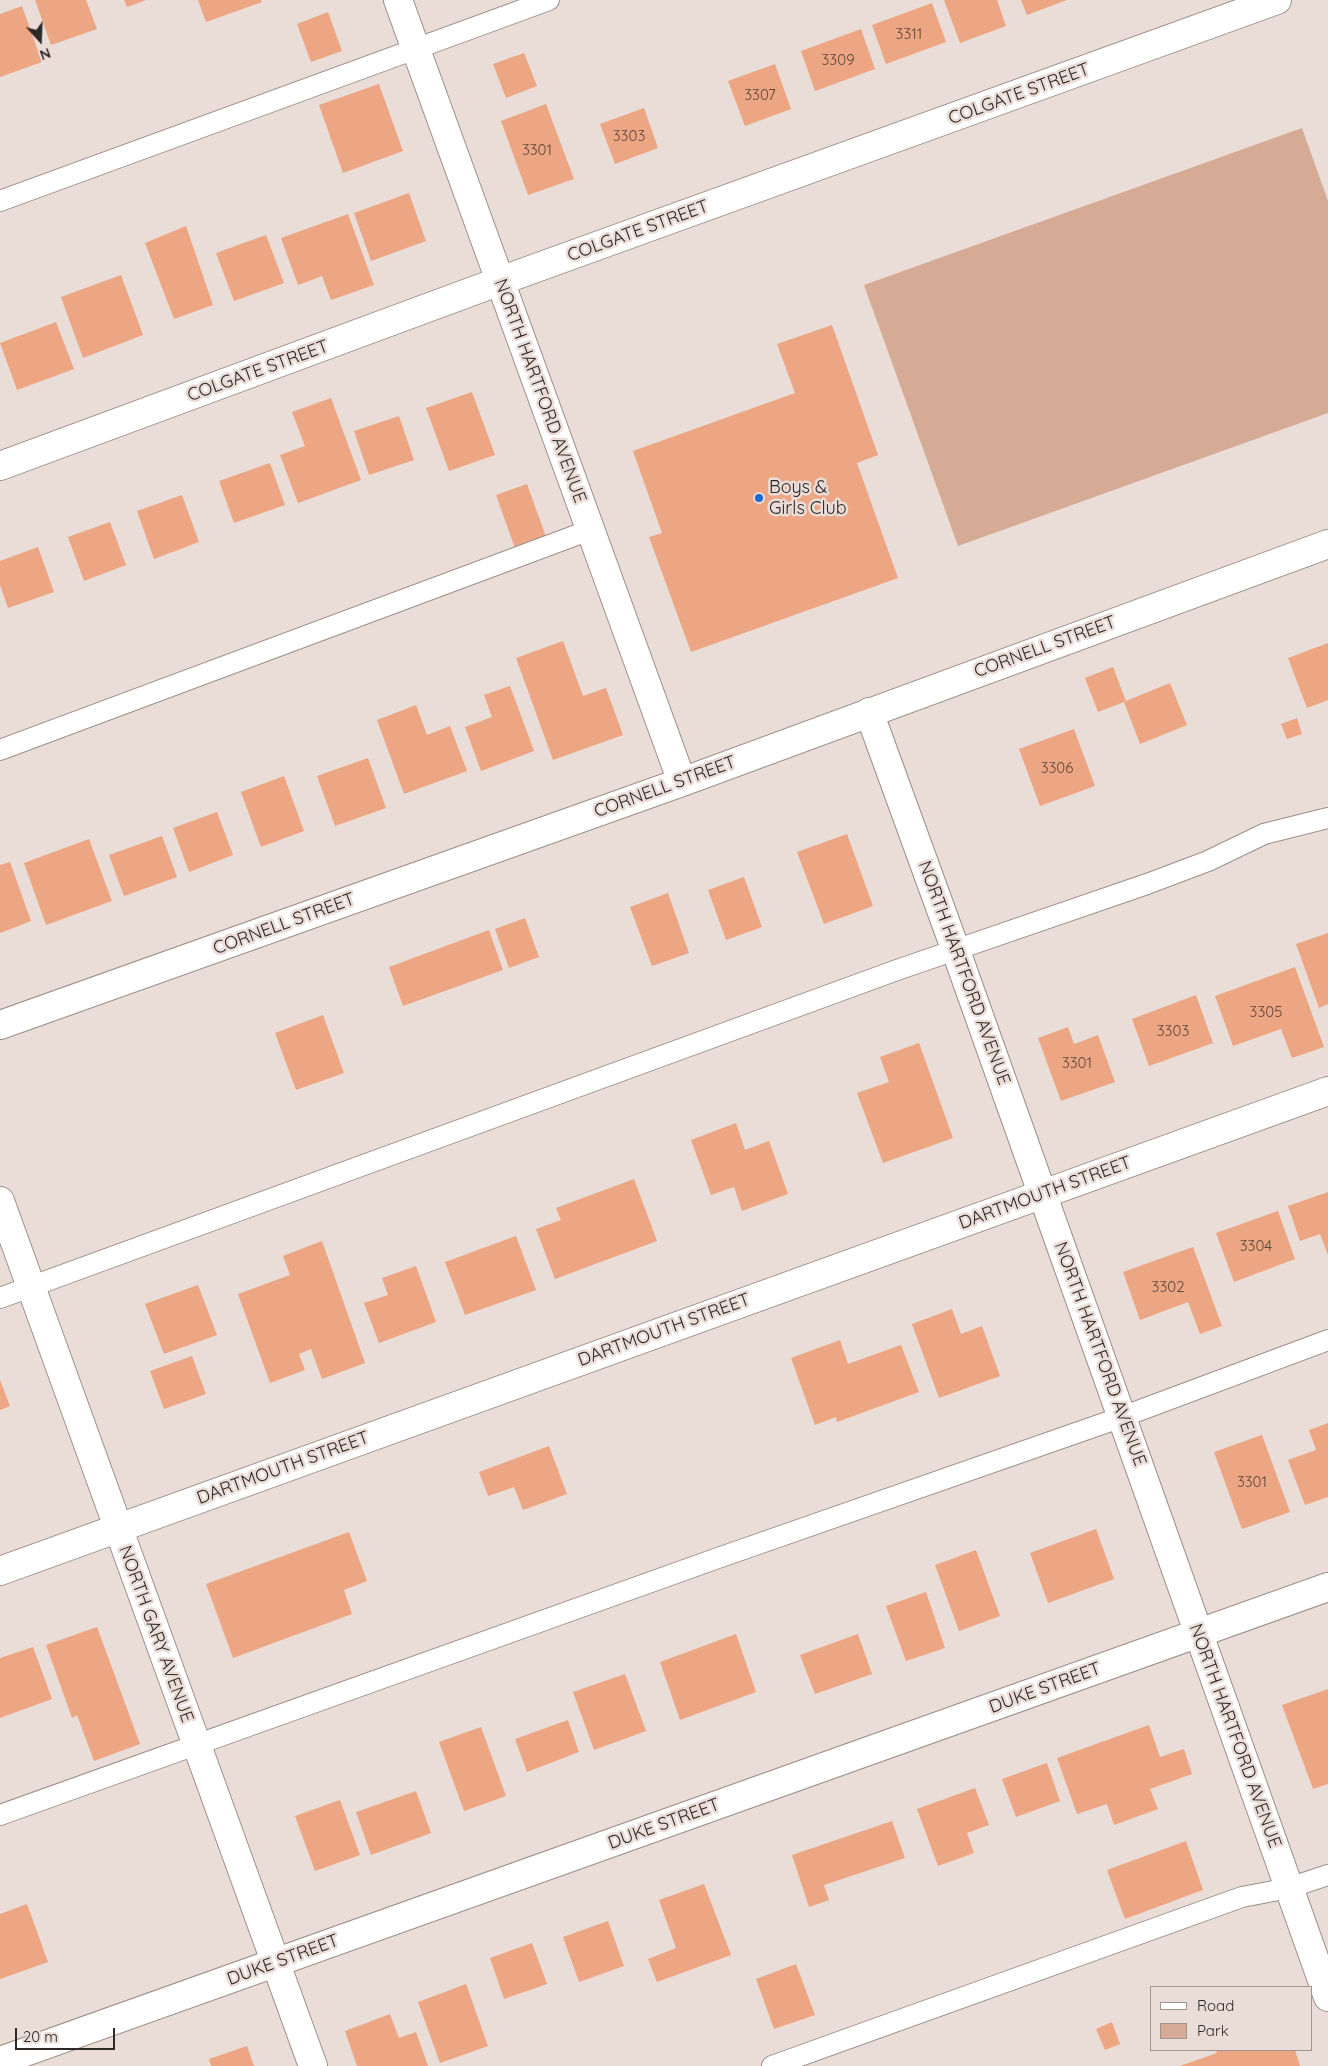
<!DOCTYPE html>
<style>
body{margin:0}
#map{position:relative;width:1328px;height:2066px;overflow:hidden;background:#eadcd6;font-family:Quicksand,sans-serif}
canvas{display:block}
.legend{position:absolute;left:1150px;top:1986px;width:162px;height:65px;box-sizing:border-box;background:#eadcd6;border:1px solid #9f9490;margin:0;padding:6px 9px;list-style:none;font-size:15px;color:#2e2826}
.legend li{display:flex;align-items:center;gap:10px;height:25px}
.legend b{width:25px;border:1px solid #9f9490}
.north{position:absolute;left:15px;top:15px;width:50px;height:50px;-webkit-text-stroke:4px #eadcd6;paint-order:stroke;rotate:160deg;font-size:14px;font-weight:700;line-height:20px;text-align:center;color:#2e2826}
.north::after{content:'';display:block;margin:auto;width:18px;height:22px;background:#2e2826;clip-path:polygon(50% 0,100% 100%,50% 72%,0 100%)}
.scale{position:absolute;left:15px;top:2028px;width:100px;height:22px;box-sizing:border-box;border:2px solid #2e2826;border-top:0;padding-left:6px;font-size:15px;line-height:18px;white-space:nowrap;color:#2e2826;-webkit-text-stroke:4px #eadcd6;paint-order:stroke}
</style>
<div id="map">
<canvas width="1328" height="2066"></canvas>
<ul class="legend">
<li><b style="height:6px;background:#fff"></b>Road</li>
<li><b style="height:14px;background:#d6ab96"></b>Park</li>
</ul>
<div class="north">N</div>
<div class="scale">20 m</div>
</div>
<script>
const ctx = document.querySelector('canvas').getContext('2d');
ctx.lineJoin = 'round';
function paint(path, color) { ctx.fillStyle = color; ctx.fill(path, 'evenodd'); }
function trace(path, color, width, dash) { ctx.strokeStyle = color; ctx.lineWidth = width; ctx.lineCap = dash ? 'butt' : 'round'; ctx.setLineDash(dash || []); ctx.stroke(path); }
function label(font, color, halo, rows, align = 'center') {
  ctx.font = font + ' Quicksand,sans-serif'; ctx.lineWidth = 5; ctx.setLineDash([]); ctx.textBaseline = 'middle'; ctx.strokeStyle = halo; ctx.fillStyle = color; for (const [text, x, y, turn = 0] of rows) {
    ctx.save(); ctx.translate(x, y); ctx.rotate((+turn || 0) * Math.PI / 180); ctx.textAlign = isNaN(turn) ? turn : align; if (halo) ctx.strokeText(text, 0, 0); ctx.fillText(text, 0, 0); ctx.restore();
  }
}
const green = new Path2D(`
 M 1302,128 L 1328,201 L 1328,413 L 958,546 L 864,285 Z`);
const building = new Path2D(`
 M 35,0 L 86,0 L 97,29 L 51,45 Z
 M 124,0 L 146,0 L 127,7 Z
 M 198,0 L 261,0 L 262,2 L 206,22 Z
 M 944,0 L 997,0 L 1006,26 L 960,43 Z
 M 1021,0 L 1067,0 L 1027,15 Z
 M 932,3 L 946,42 L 886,64 L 872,25 Z
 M 22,6 L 42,62 L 0,77 L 0,14 Z
 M 328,12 L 342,51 L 311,62 L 297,24 Z
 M 861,29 L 875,69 L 815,91 L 801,51 Z
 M 524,53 L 537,86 L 506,98 L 493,64 Z
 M 775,64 L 791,109 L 745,126 L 728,81 Z
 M 379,84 L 403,151 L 343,173 L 319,105 Z
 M 546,104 L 574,179 L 528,195 L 501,121 Z
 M 644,108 L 658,148 L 615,164 L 600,124 Z
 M 409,193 L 426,241 L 371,261 L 354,213 Z
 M 348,214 L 374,285 L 331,300 L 322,276 L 298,285 L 281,238 Z
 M 186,226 L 213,305 L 174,319 L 145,243 Z
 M 266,235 L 284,283 L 234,301 L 216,253 Z
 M 121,275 L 143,335 L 83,358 L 61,297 Z
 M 56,322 L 74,369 L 17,390 L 0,343 Z
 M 832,325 L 878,455 L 857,463 L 898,578 L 691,652 L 649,537 L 662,533 L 633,451 L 795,393 L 777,344 Z
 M 472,392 L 495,455 L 449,471 L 426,408 Z
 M 331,398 L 361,480 L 298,503 L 280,455 L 305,446 L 292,412 Z
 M 399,416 L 414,460 L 369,475 L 354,431 Z
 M 270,463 L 285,505 L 234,523 L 219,481 Z
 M 527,484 L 546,537 L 515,548 L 496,495 Z
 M 182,495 L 199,542 L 154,559 L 137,511 Z
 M 110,522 L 126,565 L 84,581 L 68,537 Z
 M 38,547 L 54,592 L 8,608 L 0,585 L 0,561 Z
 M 563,641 L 583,696 L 606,688 L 623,735 L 553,760 L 516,658 Z
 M 1328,643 L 1328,700 L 1307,708 L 1288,658 Z
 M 1113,667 L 1126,701 L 1170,683 L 1187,725 L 1140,744 L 1124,702 L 1098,712 L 1085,678 Z
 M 510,686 L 534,751 L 481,771 L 465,727 L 492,717 L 484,695 Z
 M 416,705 L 427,735 L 450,726 L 467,771 L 404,794 L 377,720 Z
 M 1297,718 L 1302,734 L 1287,739 L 1281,724 Z
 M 1074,729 L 1095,786 L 1040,806 L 1019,749 Z
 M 368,758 L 386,808 L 335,826 L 317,776 Z
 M 284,776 L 304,831 L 261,847 L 241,792 Z
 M 217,812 L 233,855 L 189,872 L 173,828 Z
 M 847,834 L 873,906 L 824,924 L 797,852 Z
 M 162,836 L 177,877 L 124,896 L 109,855 Z
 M 89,839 L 112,901 L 46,925 L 24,863 Z
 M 10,862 L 31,921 L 0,933 L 0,865 Z
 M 744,877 L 762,927 L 726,940 L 708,890 Z
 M 668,893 L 689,953 L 652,966 L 630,907 Z
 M 525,918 L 539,957 L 509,968 L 495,929 Z
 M 489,930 L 503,970 L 403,1006 L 389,967 Z
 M 1328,933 L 1328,1004 L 1319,1008 L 1296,944 Z
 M 1295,967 L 1324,1047 L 1292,1058 L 1281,1029 L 1233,1046 L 1215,996 Z
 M 1196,995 L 1213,1043 L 1149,1066 L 1132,1019 Z
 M 323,1015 L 344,1073 L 296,1090 L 275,1033 Z
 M 1068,1027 L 1074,1044 L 1098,1035 L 1115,1082 L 1061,1101 L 1038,1038 Z
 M 919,1043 L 953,1138 L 883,1163 L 857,1093 L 889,1082 L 880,1057 Z
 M 736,1123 L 745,1150 L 769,1141 L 788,1194 L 742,1211 L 734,1187 L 711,1195 L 691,1140 Z
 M 634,1179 L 657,1241 L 555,1279 L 536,1229 L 561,1220 L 556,1208 Z
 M 1328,1192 L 1328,1255 L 1320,1234 L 1300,1241 L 1288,1206 Z
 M 1278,1211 L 1295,1259 L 1234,1282 L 1216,1233 Z
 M 516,1236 L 536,1290 L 465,1315 L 445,1262 Z
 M 322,1241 L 365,1363 L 322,1379 L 311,1349 L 299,1354 L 305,1370 L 270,1383 L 238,1294 L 290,1275 L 283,1256 Z
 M 1193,1247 L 1222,1326 L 1200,1334 L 1188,1302 L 1140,1320 L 1123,1272 Z
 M 416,1266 L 436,1322 L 379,1343 L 364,1303 L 388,1295 L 382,1278 Z
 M 198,1285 L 217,1335 L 164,1354 L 145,1304 Z
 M 952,1309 L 961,1334 L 982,1326 L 1000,1376 L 939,1398 L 912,1324 Z
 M 840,1340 L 848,1364 L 901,1345 L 919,1392 L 837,1422 L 836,1417 L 815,1425 L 791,1358 Z
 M 192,1356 L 206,1394 L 164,1409 L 150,1371 Z
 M 0,1380 L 10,1406 L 0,1410 Z
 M 1328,1423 L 1328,1497 L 1305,1505 L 1288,1460 L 1316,1450 L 1309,1430 Z
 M 1262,1435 L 1290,1512 L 1242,1529 L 1214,1452 Z
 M 549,1446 L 567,1494 L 523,1510 L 514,1487 L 488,1496 L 479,1472 Z
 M 1096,1529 L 1114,1579 L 1048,1603 L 1030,1553 Z
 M 349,1532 L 367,1581 L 344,1590 L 352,1614 L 233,1658 L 206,1584 Z
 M 976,1550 L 1000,1616 L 959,1631 L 935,1565 Z
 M 926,1592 L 945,1648 L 906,1661 L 886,1606 Z
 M 97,1627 L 140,1744 L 94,1761 L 77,1715 L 72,1718 L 46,1645 Z
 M 736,1634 L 756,1692 L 680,1720 L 660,1662 Z
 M 858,1634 L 872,1674 L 815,1694 L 800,1655 Z
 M 33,1647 L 52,1699 L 0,1718 L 0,1658 Z
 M 625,1674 L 646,1731 L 594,1750 L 573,1692 Z
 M 1328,1689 L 1328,1784 L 1313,1789 L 1282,1705 Z
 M 568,1720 L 579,1752 L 527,1772 L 515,1739 Z
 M 1149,1725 L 1160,1757 L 1184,1749 L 1192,1774 L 1150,1789 L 1158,1809 L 1114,1825 L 1107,1804 L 1077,1814 L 1057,1758 Z
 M 481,1727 L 506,1796 L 464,1811 L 439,1742 Z
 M 1047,1763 L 1060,1801 L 1016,1817 L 1002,1779 Z
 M 975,1788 L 989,1825 L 967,1833 L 974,1853 L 938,1866 L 917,1809 Z
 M 416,1791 L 431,1833 L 371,1855 L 356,1812 Z
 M 340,1800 L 360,1855 L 315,1871 L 295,1816 Z
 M 892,1821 L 905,1858 L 824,1885 L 829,1900 L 809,1907 L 792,1855 Z
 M 1186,1841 L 1203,1890 L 1125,1919 L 1107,1870 Z
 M 704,1884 L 731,1955 L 657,1982 L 648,1959 L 676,1948 L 659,1900 Z
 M 27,1904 L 48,1962 L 0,1979 L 0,1914 Z
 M 608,1921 L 624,1966 L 579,1982 L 563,1937 Z
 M 532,1943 L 547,1984 L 504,1999 L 490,1958 Z
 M 796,1964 L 815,2015 L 774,2029 L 756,1979 Z
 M 466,1984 L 488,2046 L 440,2063 L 418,2002 Z
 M 390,2014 L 399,2038 L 416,2032 L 428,2066 L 357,2066 L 345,2031 Z
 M 1112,2022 L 1120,2044 L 1105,2050 L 1096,2029 Z
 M 247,2046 L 254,2066 L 211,2066 L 209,2059 Z
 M 1216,2050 L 1295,2050 L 1300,2066 L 1180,2066 L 1217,2053 Z`);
const service = new Path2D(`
 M 0,201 L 549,0
 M 0,750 L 590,530
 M 0,1298 L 897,970 L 1147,884 L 1208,861 L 1264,834 L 1328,818
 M 0,1815 L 718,1558 L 1122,1417 L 1328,1340
 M 772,2066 L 1242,1897 L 1289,1888 L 1328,1875`);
const minor = new Path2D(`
 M 398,0 L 682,782
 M 0,466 L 500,281 L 1277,0
 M 869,712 L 956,951 L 1328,1997
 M 0,1025 L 682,782 L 1328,544
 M 0,1201 L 313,2066
 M 0,1571 L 1328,1091
 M 0,2061 L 1328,1587`);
const markers = [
 [759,498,5,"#1a6ad4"]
];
const numberNames = [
 ["3311",909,34],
 ["3309",838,60],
 ["3307",760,95],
 ["3303",629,136],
 ["3301",537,150],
 ["3306",1057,768],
 ["3305",1266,1012],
 ["3303",1173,1031],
 ["3301",1077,1063],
 ["3304",1256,1246],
 ["3302",1168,1287],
 ["3301",1252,1482]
];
const streetNames = [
 ["COLGATE STREET",1019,94,-20],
 ["COLGATE STREET",638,231,-20],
 ["COLGATE STREET",258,371,-20],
 ["NORTH HARTFORD AVENUE",540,391,70],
 ["CORNELL STREET",1045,647,-20],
 ["CORNELL STREET",665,787,-20],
 ["CORNELL STREET",284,924,-20],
 ["NORTH HARTFORD AVENUE",964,973,70],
 ["DARTMOUTH STREET",1045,1193,-20],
 ["DARTMOUTH STREET",664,1330,-20],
 ["NORTH HARTFORD AVENUE",1100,1354,70],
 ["DARTMOUTH STREET",283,1468,-20],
 ["NORTH GARY AVENUE",156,1634,70],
 ["DUKE STREET",1045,1688,-20],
 ["NORTH HARTFORD AVENUE",1235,1736,70],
 ["DUKE STREET",664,1824,-20],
 ["DUKE STREET",283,1960,-20]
];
const poiNames = [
 ["Boys &",769,488],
 ["Girls Club",769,509]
];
paint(green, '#d6ab96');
paint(building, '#eca683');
trace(service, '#9c8f89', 22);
trace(minor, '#9c8f89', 30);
trace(service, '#fff', 20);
trace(minor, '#fff', 28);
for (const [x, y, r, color] of markers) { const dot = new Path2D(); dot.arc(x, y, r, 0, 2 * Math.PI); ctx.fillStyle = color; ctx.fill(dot); trace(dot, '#eadcd6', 2); }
label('15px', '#5e483d', null, numberNames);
label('18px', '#2e2826', '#eadcd6', streetNames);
label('18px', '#2e2826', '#eadcd6', poiNames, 'left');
</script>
